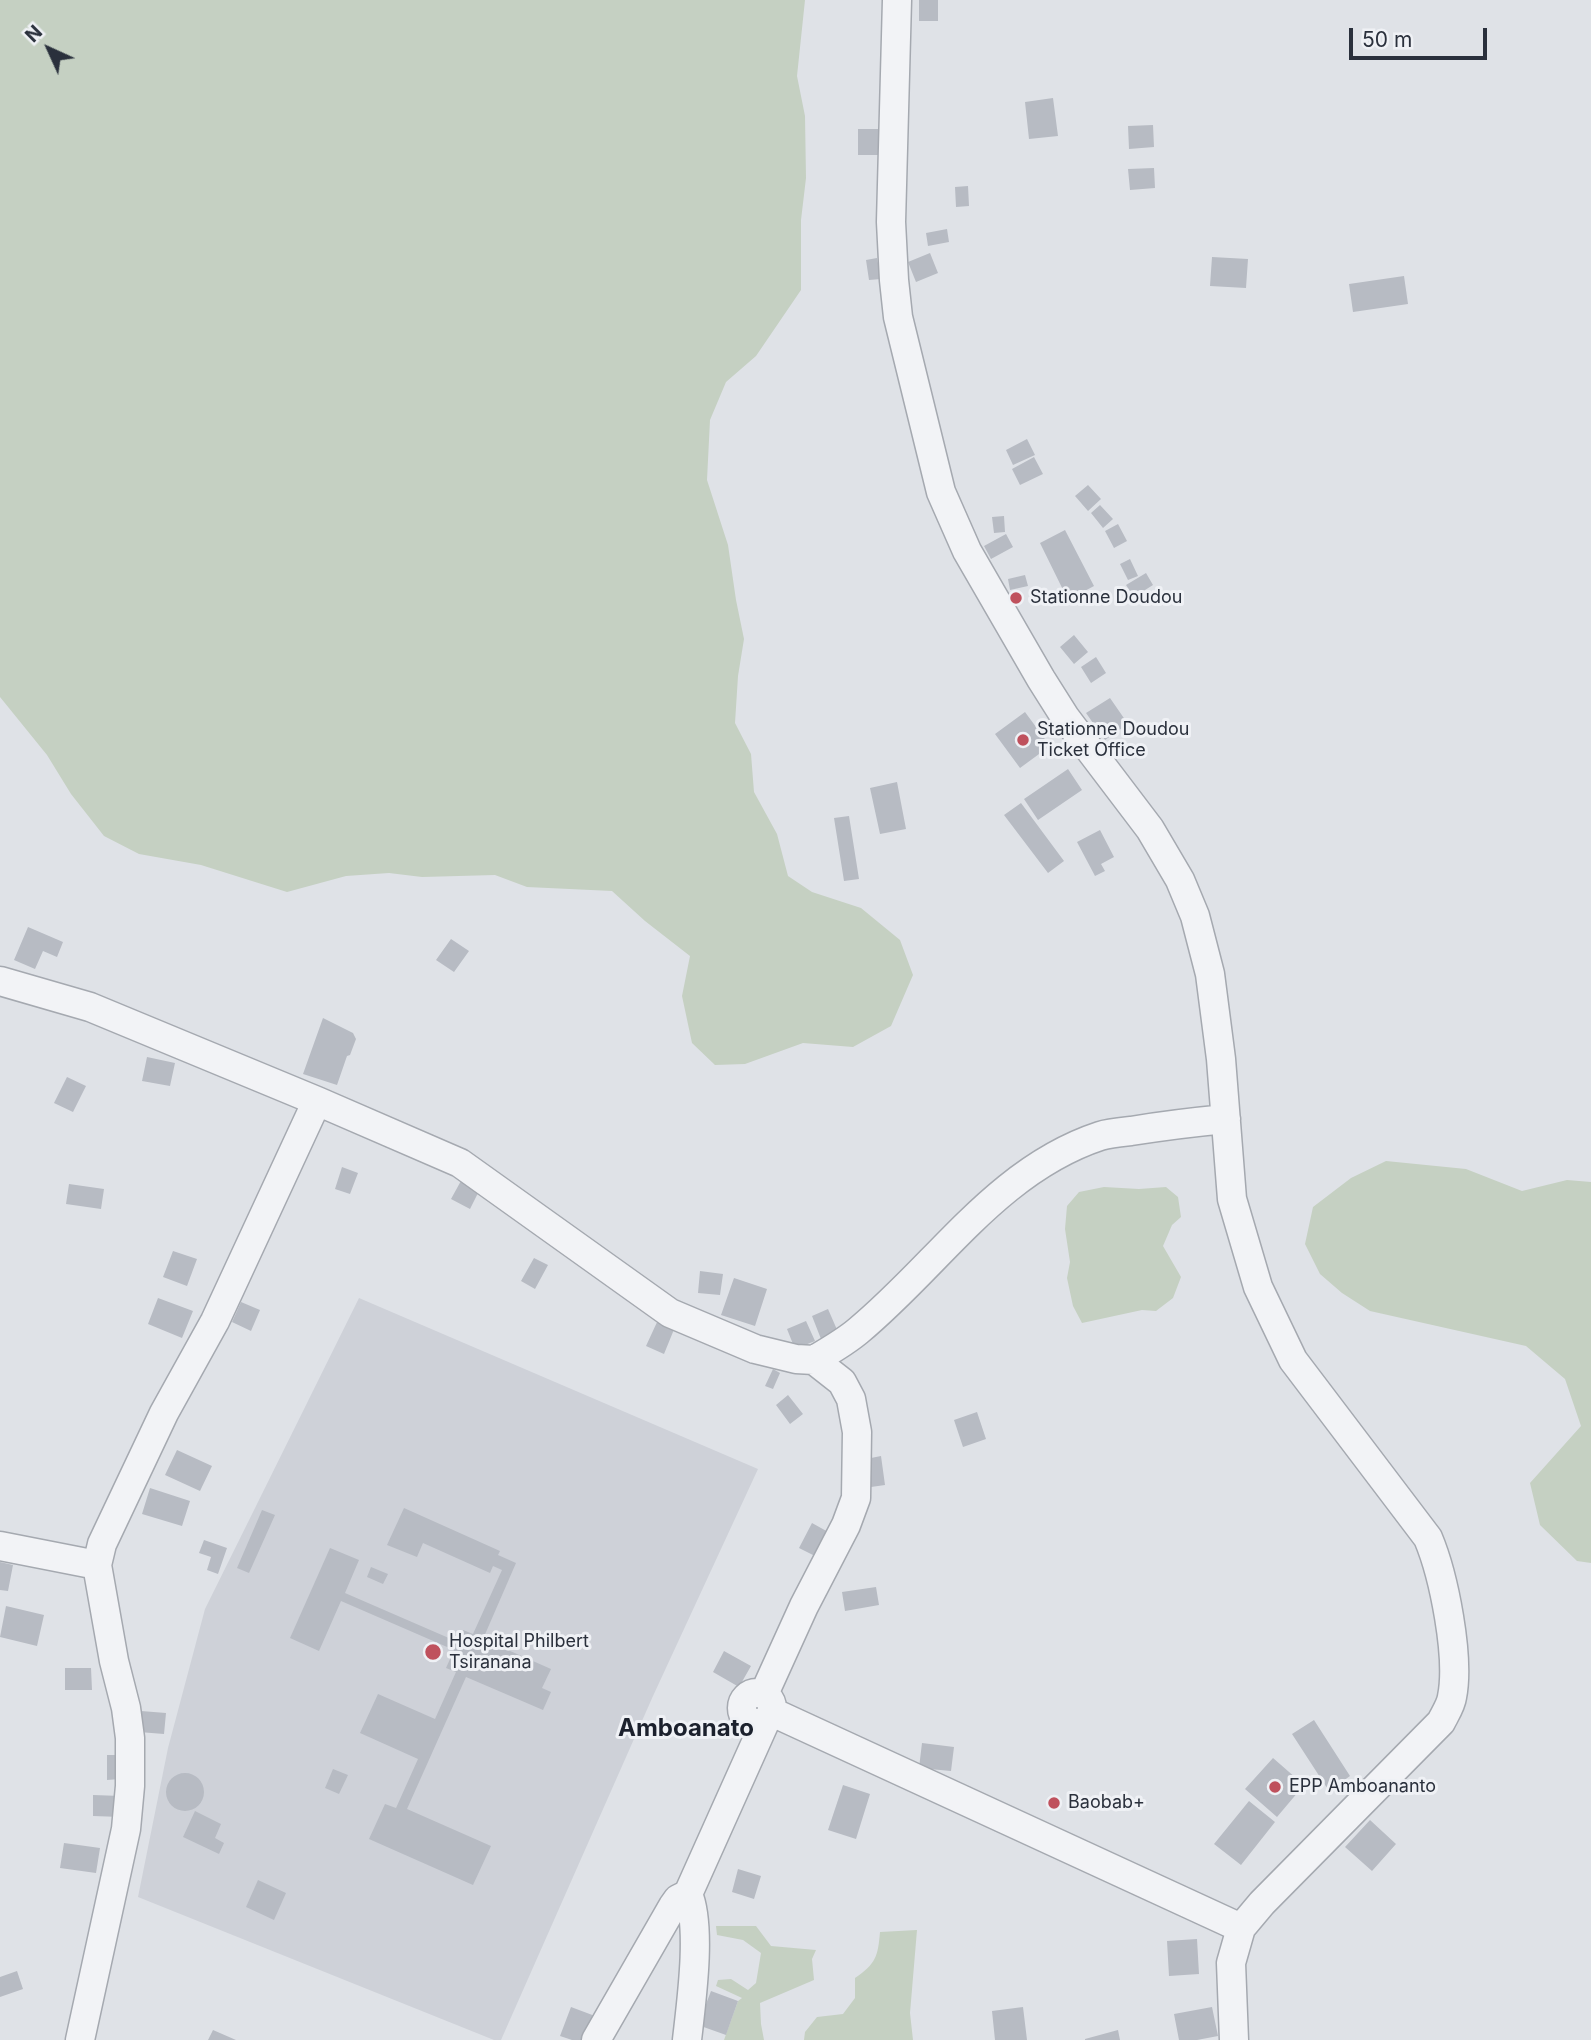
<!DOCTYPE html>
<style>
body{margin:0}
#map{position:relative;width:1591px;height:2040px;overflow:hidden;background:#dfe2e7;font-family:Inter,sans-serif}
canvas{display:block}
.north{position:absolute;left:14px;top:14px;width:70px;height:70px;-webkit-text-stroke:5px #eff1f5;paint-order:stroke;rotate:315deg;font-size:19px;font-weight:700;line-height:28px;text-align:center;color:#2a303c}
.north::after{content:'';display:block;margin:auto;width:24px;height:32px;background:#2a303c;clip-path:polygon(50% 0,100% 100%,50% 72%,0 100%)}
.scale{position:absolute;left:1349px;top:28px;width:138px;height:32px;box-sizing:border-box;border:4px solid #2a303c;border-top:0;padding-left:9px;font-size:21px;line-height:24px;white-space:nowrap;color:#2a303c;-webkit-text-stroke:5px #eff1f5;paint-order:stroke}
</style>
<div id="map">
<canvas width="1591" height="2040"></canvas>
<div class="north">N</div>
<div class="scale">50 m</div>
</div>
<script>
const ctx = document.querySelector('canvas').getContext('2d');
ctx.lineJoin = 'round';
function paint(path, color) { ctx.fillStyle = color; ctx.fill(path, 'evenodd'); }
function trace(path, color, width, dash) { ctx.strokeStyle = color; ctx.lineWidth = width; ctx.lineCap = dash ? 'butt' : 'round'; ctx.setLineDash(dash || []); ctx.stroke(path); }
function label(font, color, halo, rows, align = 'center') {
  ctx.font = font + ' Inter,sans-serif'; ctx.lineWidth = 6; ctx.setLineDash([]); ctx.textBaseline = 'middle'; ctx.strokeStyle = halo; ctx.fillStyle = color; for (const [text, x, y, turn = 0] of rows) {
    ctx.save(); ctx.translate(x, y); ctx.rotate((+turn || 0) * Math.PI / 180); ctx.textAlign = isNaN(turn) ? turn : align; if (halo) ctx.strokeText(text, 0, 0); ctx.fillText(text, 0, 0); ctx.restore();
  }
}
const built = new Path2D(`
 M 359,1298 L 758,1469 L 653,1696 L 501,2040 L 494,2040 L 138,1897 L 168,1748 L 205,1609 Z`);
const green = new Path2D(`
 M 0,0 L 805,0 L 797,76 L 805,116 L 806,178 L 801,220 L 801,290 L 756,356 L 726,382 L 710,420 L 707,480 L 728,545 L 736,600 L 744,639 L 738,676 L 735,723 L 751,754 L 754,792 L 777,834 L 788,876 L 812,892 L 861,908 L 900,940 L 913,975 L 891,1026 L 853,1047 L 803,1043 L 745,1064 L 715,1065 L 692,1043 L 682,996 L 690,956 L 645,921 L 612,891 L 527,887 L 495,875 L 422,877 L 389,873 L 346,876 L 287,892 L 201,865 L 139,854 L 104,836 L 71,794 L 47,755 L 0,697 Z
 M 1386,1161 L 1466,1169 L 1522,1191 L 1567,1180 L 1591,1182 L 1591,1563 L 1577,1561 L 1540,1525 L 1530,1483 L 1581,1426 L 1565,1379 L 1526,1346 L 1370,1311 L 1342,1293 L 1320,1274 L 1305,1244 L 1313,1207 L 1351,1178 Z
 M 1104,1187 L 1139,1189 L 1166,1187 L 1178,1197 L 1181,1217 L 1172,1225 L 1163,1246 L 1181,1277 L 1173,1298 L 1156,1311 L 1142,1310 L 1082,1323 L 1073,1306 L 1067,1278 L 1070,1262 L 1065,1229 L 1067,1206 L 1079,1192 Z
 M 716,1926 L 756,1926 L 771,1946 L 816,1950 L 812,1959 L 814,1980 L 760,2003 L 761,2024 L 764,2040 L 724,2040 L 738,2001 L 742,1998 L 716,1986 L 718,1980 L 731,1979 L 748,1990 L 756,1983 L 761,1953 L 743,1940 L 717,1935 Z
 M 917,1930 L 910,2013 L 913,2040 L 804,2040 L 805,2032 L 817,2017 L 843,2014 L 855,1998 L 855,1978 C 876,1964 878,1956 880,1932 Z`);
const building = new Path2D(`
 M 919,0 L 938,0 L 938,21 L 919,21 Z
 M 1053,98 L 1058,136 L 1029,139 L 1025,102 Z
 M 1153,125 L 1154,147 L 1129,149 L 1128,126 Z
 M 858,129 L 881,129 L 881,155 L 858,155 Z
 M 1154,168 L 1155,188 L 1130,190 L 1128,169 Z
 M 968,186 L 969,206 L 956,207 L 955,187 Z
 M 947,229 L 949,242 L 928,246 L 926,233 Z
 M 930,253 L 938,273 L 916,282 L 908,262 Z
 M 1212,257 L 1248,259 L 1246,288 L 1210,286 Z
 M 877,258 L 881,279 L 869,280 L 866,260 Z
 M 1404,276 L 1408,304 L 1353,312 L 1349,284 Z
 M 1027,439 L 1035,455 L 1013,465 L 1006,450 Z
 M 1034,457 L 1043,474 L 1020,485 L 1012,469 Z
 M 1088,485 L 1101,499 L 1088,511 L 1075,496 Z
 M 1100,505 L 1113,519 L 1103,528 L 1091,513 Z
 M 1004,516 L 1005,532 L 994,533 L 992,517 Z
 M 1118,524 L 1127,541 L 1114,548 L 1105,531 Z
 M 1065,530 L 1094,586 L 1068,600 L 1040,543 Z
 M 1006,534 L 1013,547 L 991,559 L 984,546 Z
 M 1130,559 L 1138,576 L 1128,580 L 1120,564 Z
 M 1146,573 L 1153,585 L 1134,597 L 1126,585 Z
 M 1025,575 L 1028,586 L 1010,590 L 1008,579 Z
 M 1074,635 L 1088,652 L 1074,664 L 1060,647 Z
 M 1096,657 L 1106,673 L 1091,683 L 1081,667 Z
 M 1110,698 L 1128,724 L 1105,740 L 1086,713 Z
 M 1025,712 L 1050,746 L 1020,768 L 995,734 Z
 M 1068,769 L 1082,790 L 1038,820 L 1024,799 Z
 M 897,782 L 906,829 L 880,834 L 870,788 Z
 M 1021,803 L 1064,861 L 1048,873 L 1004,815 Z
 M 849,816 L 859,879 L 844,881 L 834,818 Z
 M 1100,830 L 1114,857 L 1101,864 L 1105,871 L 1095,876 L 1077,842 Z
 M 28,927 L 63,942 L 57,957 L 43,951 L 35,969 L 14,960 Z
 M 451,939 L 469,951 L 454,972 L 436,960 Z
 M 323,1018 L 353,1033 L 356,1039 L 350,1055 L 347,1056 L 337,1085 L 303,1074 Z
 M 147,1057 L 175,1063 L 170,1086 L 142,1081 Z
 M 67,1077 L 86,1086 L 73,1112 L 54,1103 Z
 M 342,1167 L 358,1173 L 350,1194 L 335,1189 Z
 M 462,1179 L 480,1189 L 470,1209 L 451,1199 Z
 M 69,1184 L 104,1189 L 101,1209 L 66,1204 Z
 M 173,1251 L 197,1259 L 187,1286 L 163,1277 Z
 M 534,1258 L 548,1265 L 535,1289 L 521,1281 Z
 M 700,1271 L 723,1274 L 720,1295 L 698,1293 Z
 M 734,1278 L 767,1289 L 755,1326 L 721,1315 Z
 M 158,1298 L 193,1311 L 182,1338 L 148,1324 Z
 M 241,1302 L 260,1310 L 251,1331 L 232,1322 Z
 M 828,1309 L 838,1332 L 821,1339 L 812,1316 Z
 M 658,1320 L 675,1327 L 664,1354 L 646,1346 Z
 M 806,1321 L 815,1341 L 795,1349 L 787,1329 Z
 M 773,1369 L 780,1373 L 773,1389 L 765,1386 Z
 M 788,1395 L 803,1414 L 790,1424 L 776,1405 Z
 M 977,1412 L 986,1439 L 963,1447 L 954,1420 Z
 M 177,1450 L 212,1466 L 200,1491 L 165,1475 Z
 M 881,1456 L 885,1485 L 871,1487 L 866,1459 Z
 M 150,1488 L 190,1501 L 182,1526 L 142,1514 Z
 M 404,1508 L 500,1551 L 498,1555 L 516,1563 L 483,1639 L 551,1669 L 542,1688 L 551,1692 L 543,1710 L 466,1677 L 407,1809 L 491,1846 L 473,1885 L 369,1839 L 385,1804 L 396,1808 L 418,1759 L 360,1733 L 378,1694 L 435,1719 L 456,1672 L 446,1668 L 454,1650 L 341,1601 L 319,1651 L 290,1638 L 330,1548 L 359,1560 L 345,1593 L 458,1642 L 463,1630 L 473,1634 L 502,1570 L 493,1566 L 490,1573 L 423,1543 L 417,1557 L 387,1545 Z
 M 262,1510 L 275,1515 L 249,1573 L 237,1568 Z
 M 812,1523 L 830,1533 L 817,1557 L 799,1548 Z
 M 204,1540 L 227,1548 L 218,1574 L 207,1570 L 211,1557 L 199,1553 Z
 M 0,1562 L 13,1565 L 8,1591 L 0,1590 Z
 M 371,1567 L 388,1574 L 383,1584 L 367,1577 Z
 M 876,1587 L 879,1605 L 845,1611 L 842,1592 Z
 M 6,1606 L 44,1615 L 37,1646 L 0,1637 Z
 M 724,1651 L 751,1666 L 739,1687 L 713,1672 Z
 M 65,1668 L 91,1668 L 92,1690 L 65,1690 Z
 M 141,1711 L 166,1713 L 164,1734 L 139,1732 Z
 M 1314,1720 L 1350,1776 L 1329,1791 L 1292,1734 Z
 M 922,1743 L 954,1747 L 951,1771 L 919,1768 Z
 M 107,1755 L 120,1755 L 120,1779 L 107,1780 Z
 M 1273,1758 L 1304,1785 L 1277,1817 L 1245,1789 Z
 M 333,1769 L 348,1775 L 339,1794 L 325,1788 Z
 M166 1792a19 19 0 1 1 38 0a19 19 0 1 1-38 0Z
 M 843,1785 L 870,1794 L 856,1839 L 828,1830 Z
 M 93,1795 L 121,1796 L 121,1817 L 93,1816 Z
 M 1249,1801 L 1275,1822 L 1241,1865 L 1214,1844 Z
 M 195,1811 L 221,1824 L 215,1838 L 224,1843 L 219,1854 L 183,1837 Z
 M 1370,1820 L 1396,1844 L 1372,1871 L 1345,1847 Z
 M 64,1843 L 100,1848 L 96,1873 L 60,1868 Z
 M 738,1869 L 761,1876 L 754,1899 L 732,1892 Z
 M 258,1880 L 286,1893 L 274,1920 L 246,1907 Z
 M 1197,1939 L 1199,1974 L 1169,1976 L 1167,1941 Z
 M 17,1971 L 23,1989 L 0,1997 L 0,1977 Z
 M 711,1991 L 738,2001 L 726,2035 L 698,2025 Z
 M 571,2007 L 595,2016 L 586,2040 L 572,2040 L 560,2036 Z
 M 1023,2007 L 1027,2040 L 995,2040 L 992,2011 Z
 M 1212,2007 L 1218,2036 L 1197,2040 L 1179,2040 L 1174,2014 Z
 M 213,2030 L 236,2040 L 208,2040 Z
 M 1118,2030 L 1120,2040 L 1085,2040 L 1085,2039 Z`);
const minor = new Path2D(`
 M 897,0 L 891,222 L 894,280 L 898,317 L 941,492 L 967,551 L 1041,679 L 1065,717 L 1150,829 L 1180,880 L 1195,916 L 1210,974 L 1221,1059 L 1232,1199 L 1258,1287 L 1293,1360 L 1428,1538 C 1444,1576 1460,1657 1452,1697 C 1451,1705 1445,1714 1441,1722 L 1262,1903 L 1241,1928 L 1231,1963 L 1234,2040
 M 0,981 L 90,1007 L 317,1101 L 460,1163 L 670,1313 L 755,1349 L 796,1359 L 814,1360 L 842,1382 L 851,1399 L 857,1432 L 856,1498 L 846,1525 L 804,1606 L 764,1694
 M 814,1360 C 829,1351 845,1342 858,1331 C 938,1265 997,1170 1100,1136 C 1109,1133 1121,1132 1131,1131 C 1162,1126 1194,1122 1226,1119
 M 0,1546 L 97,1565
 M742 1708a15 15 0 1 1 30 0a15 15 0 1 1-30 0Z
 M 772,1712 L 1241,1928
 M 80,2040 L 126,1829 L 130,1786 L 130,1738 L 126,1708 L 114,1661 L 97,1565 L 102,1544 L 164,1413 L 215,1321 L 317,1101
 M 596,2040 L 673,1906 L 678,1899 L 688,1894
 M 687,2040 C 691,2004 702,1927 688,1894 L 766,1720`);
const markers = [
 [1016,598,7,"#bf515d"],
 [1023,740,7,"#bf515d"],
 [433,1652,9,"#bf515d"],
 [1275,1787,7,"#bf515d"],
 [1054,1803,7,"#bf515d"]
];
const poiNames = [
 ["Stationne Doudou",1030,598],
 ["Stationne Doudou",1037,730],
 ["Ticket Office",1037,751],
 ["Hospital Philbert",449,1642],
 ["Tsiranana",449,1663],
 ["EPP Amboananto",1289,1787],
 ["Baobab+",1068,1803]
];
const districtNames = [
 ["Amboanato",686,1729]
];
paint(built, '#ced1d8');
paint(green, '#c5d0c2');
paint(building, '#b7bbc3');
trace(minor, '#a5a9b0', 31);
trace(minor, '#f2f3f6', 28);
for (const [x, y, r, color] of markers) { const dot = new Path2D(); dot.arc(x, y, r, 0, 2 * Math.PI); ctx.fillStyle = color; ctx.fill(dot); trace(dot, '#eff1f5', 2.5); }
label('18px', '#2a303c', '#eff1f5', poiNames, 'left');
label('bold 24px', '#1c212d', '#eff1f5', districtNames);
</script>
